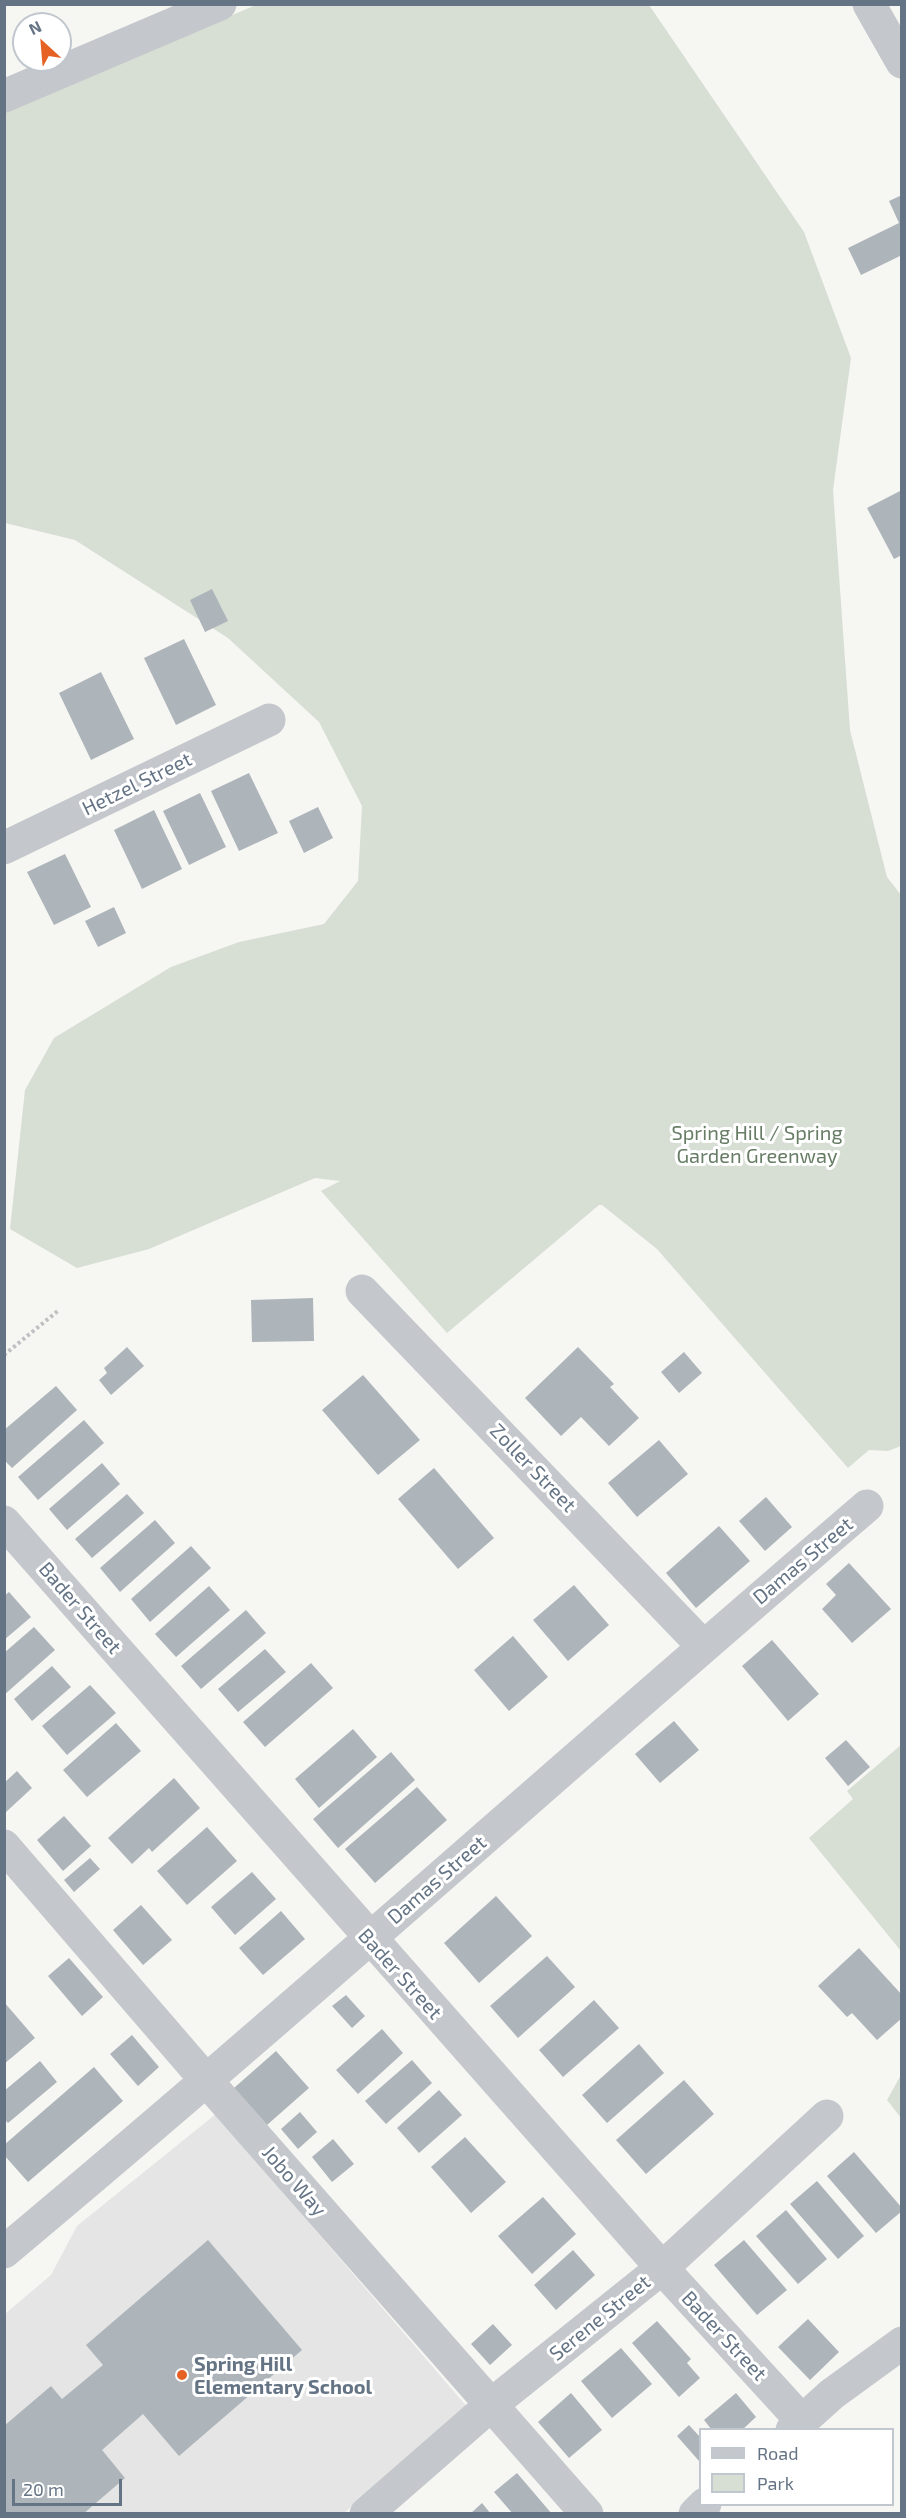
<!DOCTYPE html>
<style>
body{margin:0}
#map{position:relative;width:906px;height:2518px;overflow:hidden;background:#f6f6f3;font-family:"Exo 2",sans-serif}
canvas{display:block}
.frame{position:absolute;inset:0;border:6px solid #657485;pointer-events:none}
.legend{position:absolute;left:699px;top:2428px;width:195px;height:78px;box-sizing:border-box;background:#fff;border:2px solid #c1c7ce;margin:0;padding:8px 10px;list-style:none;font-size:18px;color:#657485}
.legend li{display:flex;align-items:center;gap:12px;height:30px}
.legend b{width:30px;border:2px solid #c1c7ce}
.north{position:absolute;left:12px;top:12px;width:60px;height:60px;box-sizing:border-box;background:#fff;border:2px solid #c1c7ce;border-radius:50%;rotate:334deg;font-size:16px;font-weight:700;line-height:24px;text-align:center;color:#657485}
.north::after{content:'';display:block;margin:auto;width:21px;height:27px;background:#e66224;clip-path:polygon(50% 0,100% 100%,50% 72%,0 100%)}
.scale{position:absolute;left:12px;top:2479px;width:110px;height:27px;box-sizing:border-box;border:3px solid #657485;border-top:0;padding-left:8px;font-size:18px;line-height:21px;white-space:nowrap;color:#657485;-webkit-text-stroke:4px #fff;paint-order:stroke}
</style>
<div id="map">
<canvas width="906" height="2518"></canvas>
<div class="frame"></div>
<ul class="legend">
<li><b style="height:8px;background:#c4c7cb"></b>Road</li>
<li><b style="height:16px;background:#d7ded4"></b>Park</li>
</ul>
<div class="north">N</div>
<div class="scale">20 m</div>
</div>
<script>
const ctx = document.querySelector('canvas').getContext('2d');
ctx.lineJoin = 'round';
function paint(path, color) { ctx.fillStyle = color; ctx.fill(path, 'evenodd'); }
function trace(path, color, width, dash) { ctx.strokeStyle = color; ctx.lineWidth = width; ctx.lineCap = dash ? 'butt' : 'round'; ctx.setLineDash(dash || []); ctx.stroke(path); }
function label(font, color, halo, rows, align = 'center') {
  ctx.font = font + ' "Exo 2",sans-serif'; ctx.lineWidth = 6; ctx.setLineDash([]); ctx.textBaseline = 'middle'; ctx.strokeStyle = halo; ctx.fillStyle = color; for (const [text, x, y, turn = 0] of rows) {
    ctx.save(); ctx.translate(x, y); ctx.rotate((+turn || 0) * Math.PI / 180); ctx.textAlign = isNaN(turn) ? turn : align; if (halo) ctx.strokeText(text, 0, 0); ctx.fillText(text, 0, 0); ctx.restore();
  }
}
const built = new Path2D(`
 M 216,2114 L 468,2408 L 344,2513 L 5,2514 L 5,2314 L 51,2275 L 77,2226 Z`);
const green = new Path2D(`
 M 256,5 L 649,5 L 804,232 L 851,358 L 833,490 L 850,730 L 887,877 L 901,895 L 901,1446 L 888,1451 L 869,1450 L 848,1468 L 657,1249 L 602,1205 L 599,1205 L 447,1333 L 321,1191 L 340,1181 L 315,1178 L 149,1249 L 77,1268 L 10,1229 L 25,1090 L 54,1038 L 171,967 L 239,942 L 324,924 L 358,881 L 362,806 L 319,722 L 228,638 L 75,540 L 5,523 L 4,84 L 16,107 Z
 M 901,1745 L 901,1951 L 809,1838 L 853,1799 L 847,1791 Z
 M 901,2075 L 902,2075 L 901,2118 L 887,2100 Z`);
const building = new Path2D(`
 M 902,195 L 902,255 L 861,275 L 848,248 L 899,223 L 889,201 Z
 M 902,490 L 902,555 L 894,559 L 867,508 Z
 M 212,589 L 228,621 L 205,632 L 190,600 Z
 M 184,639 L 216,705 L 176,725 L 144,658 Z
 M 101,672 L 134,739 L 91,760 L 59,693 Z
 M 249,773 L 278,833 L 239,851 L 211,791 Z
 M 200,793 L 226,847 L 189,865 L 163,811 Z
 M 318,807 L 333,838 L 304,853 L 289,821 Z
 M 154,810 L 182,869 L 142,889 L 114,830 Z
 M 65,854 L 91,907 L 54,925 L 27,872 Z
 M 114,907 L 126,933 L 98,947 L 85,921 Z
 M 313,1298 L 314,1341 L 252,1342 L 251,1300 Z
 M 127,1347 L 144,1366 L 111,1395 L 99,1380 L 107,1373 L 104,1368 Z
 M 578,1347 L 614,1384 L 610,1387 L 639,1418 L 609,1446 L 581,1417 L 561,1436 L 525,1398 Z
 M 684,1352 L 702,1373 L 679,1393 L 661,1372 Z
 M 363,1375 L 420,1440 L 378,1475 L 322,1410 Z
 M 56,1386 L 77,1410 L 12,1468 L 4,1460 L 4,1430 Z
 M 84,1420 L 104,1443 L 38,1500 L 18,1477 Z
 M 659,1440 L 688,1474 L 637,1517 L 608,1483 Z
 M 102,1463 L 120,1484 L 67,1530 L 49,1509 Z
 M 434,1468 L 494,1538 L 458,1569 L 398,1499 Z
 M 127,1494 L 144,1513 L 92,1558 L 75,1539 Z
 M 766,1497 L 792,1527 L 765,1551 L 739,1521 Z
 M 155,1520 L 175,1543 L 120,1592 L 100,1568 Z
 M 719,1526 L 750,1561 L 696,1608 L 666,1573 Z
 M 191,1546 L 211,1568 L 150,1622 L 131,1599 Z
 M 849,1563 L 891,1609 L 852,1643 L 822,1609 L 836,1595 L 826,1584 Z
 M 574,1585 L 609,1625 L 568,1661 L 533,1620 Z
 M 209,1586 L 230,1610 L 176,1657 L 155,1634 Z
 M 9,1592 L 31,1617 L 4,1640 L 4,1596 Z
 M 246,1610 L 266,1633 L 201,1689 L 181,1666 Z
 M 34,1627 L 55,1650 L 4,1695 L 4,1653 Z
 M 513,1636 L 548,1677 L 509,1711 L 474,1670 Z
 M 772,1640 L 819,1694 L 788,1721 L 742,1666 Z
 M 265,1649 L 286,1672 L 238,1712 L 218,1689 Z
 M 311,1663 L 333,1688 L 265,1747 L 243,1722 Z
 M 52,1666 L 71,1687 L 32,1721 L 14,1699 Z
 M 90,1685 L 116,1713 L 67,1755 L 42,1726 Z
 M 674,1721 L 699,1750 L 660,1783 L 635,1754 Z
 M 116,1723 L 141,1751 L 87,1797 L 63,1770 Z
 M 353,1729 L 377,1757 L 319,1808 L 295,1779 Z
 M 846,1740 L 870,1767 L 848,1786 L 825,1758 Z
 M 391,1752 L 415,1780 L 338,1848 L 313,1819 Z
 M 17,1771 L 32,1788 L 6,1812 L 4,1783 Z
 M 174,1778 L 200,1808 L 152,1852 L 149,1848 L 132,1864 L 108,1838 Z
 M 417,1787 L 447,1820 L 375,1883 L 345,1849 Z
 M 64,1816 L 91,1846 L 63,1871 L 37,1840 Z
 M 207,1827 L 237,1861 L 187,1905 L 157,1871 Z
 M 90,1858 L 100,1869 L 74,1892 L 64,1880 Z
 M 252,1872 L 276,1899 L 235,1935 L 211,1907 Z
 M 496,1896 L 532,1936 L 479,1983 L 444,1943 Z
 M 141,1905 L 172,1940 L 143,1965 L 113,1930 Z
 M 281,1911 L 305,1939 L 263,1975 L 239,1948 Z
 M 859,1948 L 902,1995 L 902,2018 L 877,2040 L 852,2013 L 847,2017 L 818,1986 Z
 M 547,1956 L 575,1987 L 518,2038 L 490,2006 Z
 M 69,1958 L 103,1997 L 82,2016 L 48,1976 Z
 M 346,1995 L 365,2016 L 352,2028 L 332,2006 Z
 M 594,2000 L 619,2028 L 563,2077 L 539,2050 Z
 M 4,2002 L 35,2038 L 4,2064 Z
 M 382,2029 L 403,2053 L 358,2094 L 336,2070 Z
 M 132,2035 L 159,2067 L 138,2086 L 110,2054 Z
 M 639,2044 L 664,2073 L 607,2123 L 582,2095 Z
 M 276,2051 L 309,2088 L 267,2125 L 234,2088 Z
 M 412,2060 L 432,2083 L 386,2124 L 365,2101 Z
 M 40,2061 L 57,2082 L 8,2123 L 4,2119 L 4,2091 Z
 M 94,2067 L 123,2101 L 28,2182 L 4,2155 L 4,2145 Z
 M 684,2080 L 714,2114 L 646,2174 L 616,2140 Z
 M 439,2090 L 462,2115 L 419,2153 L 397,2128 Z
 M 300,2112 L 317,2132 L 298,2149 L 281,2129 Z
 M 465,2137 L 506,2182 L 471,2213 L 431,2167 Z
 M 333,2139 L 354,2164 L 332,2182 L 312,2157 Z
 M 854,2152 L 902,2208 L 902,2211 L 876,2233 L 827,2176 Z
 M 817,2181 L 864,2236 L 838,2259 L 790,2204 Z
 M 543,2197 L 576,2234 L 532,2274 L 498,2236 Z
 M 786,2210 L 827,2259 L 798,2284 L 756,2236 Z
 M 208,2240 L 302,2350 L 179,2456 L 143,2414 L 102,2450 L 125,2478 L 83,2514 L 4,2514 L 4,2426 L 51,2386 L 62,2399 L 103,2365 L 86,2345 Z
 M 744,2240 L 787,2290 L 757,2315 L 714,2265 Z
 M 573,2250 L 595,2275 L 556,2310 L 534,2285 Z
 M 808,2319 L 839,2352 L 810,2380 L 778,2347 Z
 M 657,2321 L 691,2359 L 687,2363 L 700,2378 L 679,2397 L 632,2343 Z
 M 493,2324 L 512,2345 L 490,2365 L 471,2344 Z
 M 621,2348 L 652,2384 L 612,2418 L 581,2381 Z
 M 571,2393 L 602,2430 L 569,2458 L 538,2422 Z
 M 736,2393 L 756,2417 L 742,2430 L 712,2430 L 704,2420 Z
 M 689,2425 L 700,2437 L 699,2461 L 677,2436 Z
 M 517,2473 L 552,2514 L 513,2514 L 494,2492 Z
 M 482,2503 L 491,2514 L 470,2514 Z`);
const path = new Path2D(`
 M 4,1355 L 59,1310`);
const minor = new Path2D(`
 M 869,4 L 902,62
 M 4,96 L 220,4
 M 4,848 L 269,720
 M 362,1291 L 703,1646
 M 4,1522 L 662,2268 L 802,2421
 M 4,1846 L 205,2079 L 587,2514
 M 4,2252 C 296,2008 578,1753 867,1506
 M 792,2430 L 832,2394 L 902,2343
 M 366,2514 L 491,2405 L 662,2268 L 827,2116
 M 695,2514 L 705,2504`);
const markers = [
 [182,2375,6,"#e66224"]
];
const streetNames = [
 ["Hetzel Street",137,784,-26],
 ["Zoller Street",533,1468,46],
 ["Damas Street",803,1561,-40],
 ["Bader Street",80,1608,49],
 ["Damas Street",437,1880,-41],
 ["Bader Street",400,1974,48],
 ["Jobo Way",294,2181,49],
 ["Serene Street",600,2318,-39],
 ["Bader Street",724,2336,47]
];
const parkNames = [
 ["Spring Hill / Spring",757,1133],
 ["Garden Greenway",757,1156]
];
const poiNames = [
 ["Spring Hill",194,2364],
 ["Elementary School",194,2387]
];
paint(built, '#e4e5e4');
paint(green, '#d7ded4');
paint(building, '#adb4ba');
trace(path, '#bec0c2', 4, [3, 3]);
trace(minor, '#c4c7cb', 33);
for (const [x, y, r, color] of markers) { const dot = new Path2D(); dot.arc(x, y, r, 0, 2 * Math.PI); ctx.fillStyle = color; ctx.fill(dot); trace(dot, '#fff', 2); }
label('20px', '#657485', '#fff', streetNames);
label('20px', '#667c64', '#fff', parkNames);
label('bold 20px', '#657485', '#fff', poiNames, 'left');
</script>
